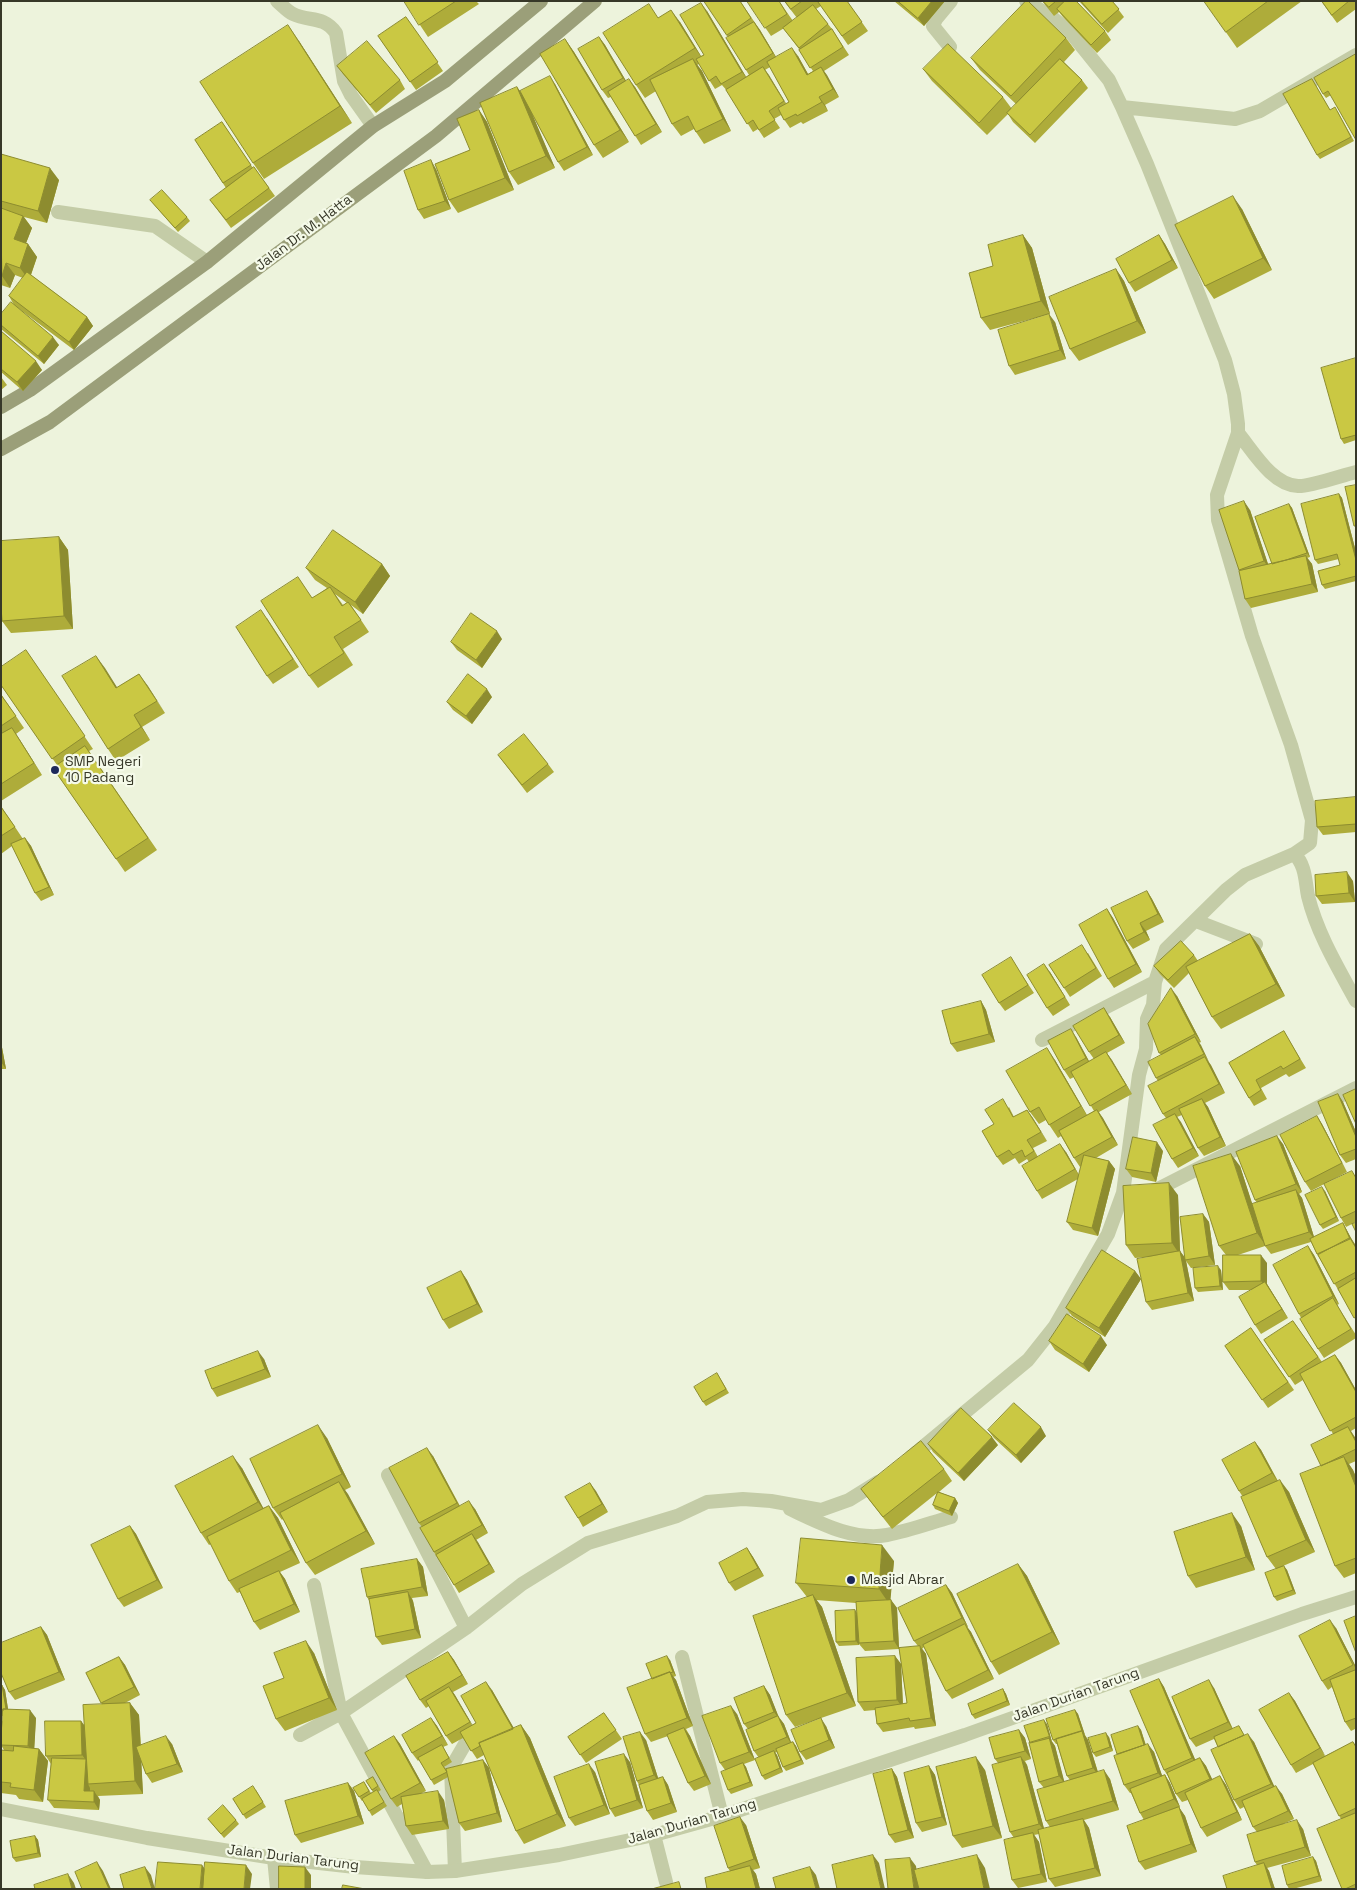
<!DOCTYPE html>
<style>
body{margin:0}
#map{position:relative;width:1357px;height:1890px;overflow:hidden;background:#edf3dc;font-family:"Space Grotesk",sans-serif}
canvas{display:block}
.frame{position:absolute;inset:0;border:2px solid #373828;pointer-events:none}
</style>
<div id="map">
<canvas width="1357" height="1890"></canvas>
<div class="frame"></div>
</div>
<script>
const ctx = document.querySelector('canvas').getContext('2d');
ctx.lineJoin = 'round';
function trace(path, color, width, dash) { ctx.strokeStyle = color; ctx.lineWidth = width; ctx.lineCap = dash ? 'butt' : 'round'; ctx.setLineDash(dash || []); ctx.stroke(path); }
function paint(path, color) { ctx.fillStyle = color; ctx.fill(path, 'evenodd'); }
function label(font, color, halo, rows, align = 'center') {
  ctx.font = font + ' "Space Grotesk",sans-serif'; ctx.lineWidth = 4.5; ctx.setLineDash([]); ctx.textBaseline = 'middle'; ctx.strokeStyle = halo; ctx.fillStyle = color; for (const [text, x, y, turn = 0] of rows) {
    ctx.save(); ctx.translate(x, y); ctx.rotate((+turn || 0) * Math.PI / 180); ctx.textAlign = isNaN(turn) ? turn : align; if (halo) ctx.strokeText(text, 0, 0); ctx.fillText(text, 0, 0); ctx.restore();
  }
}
const minor = new Path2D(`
 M 277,1 C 282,5 287,11 293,14 C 309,22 323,15 336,33 L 344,81 L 351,95 L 373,126
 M 950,47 L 933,26 L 936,19 L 951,1
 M 1122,107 L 1235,119 L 1260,111 L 1356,55
 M 58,212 L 155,226 L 207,262
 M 1238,433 C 1253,451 1272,485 1298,486 C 1309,487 1343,475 1356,472
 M 1294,854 C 1306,865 1305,881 1308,896 C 1317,933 1338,968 1356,1001
 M 1196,921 L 1256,944
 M 1042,1040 L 1155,982
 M 1154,1191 L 1356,1088
 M 911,1457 L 1028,1360 L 1055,1326 L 1108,1234 L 1123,1193 L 1139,1075 L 1146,1049 L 1147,1019 L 1153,1005 L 1155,982 L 1166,949 L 1226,890 L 1245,875 L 1294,854 L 1310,843 L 1312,820 L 1291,745 L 1252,636 L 1218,520 L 1217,495 L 1238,433 L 1238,424 L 1234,394 L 1225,360 L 1147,164 L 1122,107 L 1109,80 L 1072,34 L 1053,18 L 1026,1
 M 388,1475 L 466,1628
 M 790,1509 C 820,1523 853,1541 887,1535 C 908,1531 930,1523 951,1517
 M 314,1585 L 341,1713 L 427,1872
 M 682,1657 L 722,1816
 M 300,1735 L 341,1713 L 466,1628 L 522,1584 L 588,1543 L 677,1516 L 707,1502 L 743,1499 L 771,1501 L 821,1510 L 849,1500 L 878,1482
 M 654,1835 L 666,1882
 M 274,1858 L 277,1889
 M 455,1871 L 451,1768 L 465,1744`);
const tertiary = new Path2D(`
 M 1,1809 L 147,1838 L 274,1858 L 355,1867 L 427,1872 L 455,1871 L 559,1855 L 654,1835 L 722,1816 L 965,1735 L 1302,1614 L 1356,1597`);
const secondary = new Path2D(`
 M 1,407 L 30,390 L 207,262 L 373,126 L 445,81 L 541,1
 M 1,449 L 50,422 L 436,136 L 595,1`);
const wall = new Path2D(`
 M 404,1 L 476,1 L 479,4 L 428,37 Z
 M 704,1 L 740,1 L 760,30 L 776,57 L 798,56 L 808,74 L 813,71 L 799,50 L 799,49 L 783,28 L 786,27 L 771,36 L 747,1 L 779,1 L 793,21 L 797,18 L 784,1 L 847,1 L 868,31 L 848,45 L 821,6 L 816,9 L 832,29 L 849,55 L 824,71 L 839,97 L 825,105 L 828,111 L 803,124 L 801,122 L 790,128 L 781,115 L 774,119 L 780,128 L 764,138 L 758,129 L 753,132 L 728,92 L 722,85 L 715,89 L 699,64 L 697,65 L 702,71 L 731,131 L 704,144 L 694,129 L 681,136 L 672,124 L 656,91 L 645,98 L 636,85 L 658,18 L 680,22 L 701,56 L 704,55 L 707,11 L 746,77 L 749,75 L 746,70 L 728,37 ZM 770,67 L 789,102 L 786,104 L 765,70 Z
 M 894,1 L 945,1 L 924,26 Z
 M 1042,1 L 1076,1 L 1105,31 L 1111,40 L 1097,53 L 1063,17 L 1059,12 L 1054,16 Z
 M 1079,1 L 1112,1 L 1124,17 L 1108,33 Z
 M 1204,1 L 1302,1 L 1237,48 Z
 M 1321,1 L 1356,1 L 1356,9 L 1337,23 Z
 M 406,17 L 443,71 L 416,90 L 378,36 Z
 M 599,37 L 605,45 L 626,81 L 635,87 L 662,132 L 641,145 L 611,97 L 608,98 L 602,90 Z
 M 1066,38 L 1075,50 L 1064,62 L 1082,80 L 1088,88 L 1035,143 L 1013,122 L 1008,114 L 987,135 L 932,81 L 923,69 L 1003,97 L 1012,109 L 1016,104 L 980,70 L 971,58 Z
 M 565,39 L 574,52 L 629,142 L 603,158 L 594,145 Z
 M 299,41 L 352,123 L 264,179 L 253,163 Z
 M 1356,54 L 1331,95 L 1326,98 L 1323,94 Z
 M 337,66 L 400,80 L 405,89 L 376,113 L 343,74 Z
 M 1312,79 L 1330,110 L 1338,112 L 1354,141 L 1320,159 L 1317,155 Z
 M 555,84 L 593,155 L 564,171 L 558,162 L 529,108 L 555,168 L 518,185 L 509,172 L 517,87 L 522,94 Z
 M 479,110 L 487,122 L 514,190 L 458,213 L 449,200 L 470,150 Z
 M 222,122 L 253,168 L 254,167 L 275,196 L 231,228 L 210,200 L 226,188 L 195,140 Z
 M 1,154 L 59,180 L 47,223 L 24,217 L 32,228 L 26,243 L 28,244 L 37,257 L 31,275 L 87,317 L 93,326 L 74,350 L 14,305 L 9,296 L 23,278 L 15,275 L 10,288 L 1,285 Z
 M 436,169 L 451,209 L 424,219 L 418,210 Z
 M 150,200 L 187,217 L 190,221 L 178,232 Z
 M 1242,209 L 1272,270 L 1214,299 L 1205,286 Z
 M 1023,235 L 1032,248 L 1050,314 L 990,330 L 981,318 Z
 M 1159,235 L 1165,244 L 1178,268 L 1135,292 L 1129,283 Z
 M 1116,269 L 1124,281 L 1146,333 L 1079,361 L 1070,349 Z
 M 1,314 L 59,345 L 44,364 L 1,329 Z
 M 1055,322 L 1066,359 L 1015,375 L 1009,366 Z
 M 1,331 L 42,370 L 23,391 L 1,372 Z
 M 1356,358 L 1356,440 L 1344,444 L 1341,439 Z
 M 1,377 L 7,385 L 1,390 Z
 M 1339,494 L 1342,498 L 1356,552 L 1356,581 L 1325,589 L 1322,585 L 1340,565 L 1339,559 L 1318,564 L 1315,560 Z
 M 1289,504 L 1292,508 L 1310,557 L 1307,558 L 1312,564 L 1318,592 L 1251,608 L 1245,599 L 1239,570 L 1250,510 L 1268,564 L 1272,564 Z
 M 59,537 L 68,550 L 73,629 L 11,633 L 2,621 Z
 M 382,564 L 390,576 L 363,614 L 351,605 L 369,632 L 343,649 L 353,665 L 318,688 L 309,676 L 313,598 L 327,588 L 315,580 L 306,568 ZM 335,594 L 347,603 L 343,605 Z
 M 267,618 L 299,667 L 273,684 L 267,676 Z
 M 502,639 L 482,668 L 457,650 L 451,642 Z
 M 26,650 L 93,749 L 89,751 L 157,850 L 125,872 L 53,768 L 57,765 L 1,685 Z
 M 96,656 L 117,688 L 139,674 L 165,713 L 142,727 L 150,740 L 116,761 L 108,749 Z
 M 1,694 L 24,728 L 16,734 L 42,775 L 1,801 Z
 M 492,697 L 472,724 L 453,710 L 447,702 Z
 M 498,755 L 548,764 L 554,772 L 527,793 Z
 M 1356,797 L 1356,832 L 1323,835 L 1317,827 Z
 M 1,806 L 23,839 L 25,838 L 31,846 L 54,895 L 41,901 L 35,893 L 12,846 L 1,854 Z
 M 1353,881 L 1355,902 L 1322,904 L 1316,896 Z
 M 1147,891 L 1152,899 L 1164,922 L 1146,931 L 1150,940 L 1133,949 L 1127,941 Z
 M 1107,909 L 1113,918 L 1142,972 L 1114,988 L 1108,979 Z
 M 1250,934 L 1259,946 L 1285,996 L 1221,1029 L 1212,1017 L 1189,973 L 1174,988 L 1160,974 L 1154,966 L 1194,955 L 1198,961 Z
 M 1088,953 L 1102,976 L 1070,997 L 1049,965 Z
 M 1016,966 L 1034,993 L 1005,1011 L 999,1003 Z
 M 1050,972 L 1070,1005 L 1053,1016 L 1047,1008 Z
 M 1177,996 L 1201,1042 L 1199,1043 L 1225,1093 L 1205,1103 L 1208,1107 L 1226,1146 L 1204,1156 L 1198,1148 L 1182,1115 L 1177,1117 L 1199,1156 L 1178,1168 L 1172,1159 L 1166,1118 L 1163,1114 L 1158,1081 L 1156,1078 L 1161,1055 L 1159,1053 Z
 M 981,1001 L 986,1010 L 995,1042 L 957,1052 L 951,1044 Z
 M 1110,1017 L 1125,1043 L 1107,1053 L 1132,1094 L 1099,1112 L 1118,1145 L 1096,1158 L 1109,1161 L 1115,1169 L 1098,1236 L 1073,1230 L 1067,1222 L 1078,1179 L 1042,1199 L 1037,1191 L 1029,1162 L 1027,1159 L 1019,1164 L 1015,1158 L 1003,1165 L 997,1157 L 994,1124 L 1009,1107 L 1014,1117 L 1027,1110 L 1047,1141 L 1033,1148 L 1038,1157 L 1066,1152 L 1079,1175 L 1081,1166 L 1080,1167 L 1074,1158 L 1061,1136 L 1058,1138 L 1046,1120 L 1039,1124 L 1030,1112 L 1055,1060 L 1087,1115 L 1094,1111 L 1074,1077 L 1070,1079 L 1064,1070 L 1076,1037 L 1089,1061 L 1094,1059 L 1089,1052 Z
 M 1284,1031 L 1289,1040 L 1306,1068 L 1289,1077 L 1286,1074 L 1261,1088 L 1267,1099 L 1254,1106 L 1249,1098 L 1229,1063 Z
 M 1,1042 L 6,1069 L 1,1069 Z
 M 1338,1094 L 1343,1102 L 1356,1132 L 1356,1159 L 1346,1163 L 1340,1155 Z
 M 1317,1116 L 1322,1124 L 1347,1172 L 1311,1191 L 1305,1182 Z
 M 1283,1144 L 1302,1192 L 1299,1194 L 1302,1198 L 1314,1237 L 1343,1223 L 1351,1238 L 1356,1246 L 1356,1320 L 1317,1254 L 1311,1242 L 1271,1254 L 1265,1246 L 1238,1255 L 1267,1263 L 1267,1284 L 1288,1318 L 1261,1334 L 1255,1325 L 1252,1290 L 1229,1290 L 1223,1282 L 1226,1255 L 1219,1246 L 1240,1166 L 1252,1204 L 1257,1203 L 1255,1200 Z
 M 1163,1151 L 1156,1182 L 1132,1177 L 1126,1169 Z
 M 1356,1176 L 1356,1222 L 1346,1227 L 1341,1218 Z
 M 1325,1191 L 1339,1221 L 1323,1229 L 1320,1225 Z
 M 1178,1195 L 1180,1251 L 1185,1258 L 1203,1214 L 1209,1222 L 1215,1265 L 1191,1268 L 1186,1261 L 1194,1301 L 1152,1310 L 1146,1302 L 1148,1257 L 1135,1258 L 1126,1245 Z
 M 1308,1246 L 1314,1255 L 1339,1304 L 1337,1305 L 1356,1335 L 1356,1338 L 1324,1358 L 1318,1349 L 1299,1314 Z
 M 1221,1270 L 1223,1290 L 1198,1292 L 1195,1288 Z
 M 461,1271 L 467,1280 L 483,1312 L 449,1329 L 443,1320 Z
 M 1135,1271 L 1141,1279 L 1105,1337 L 1072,1316 L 1066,1308 Z
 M 1293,1321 L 1322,1362 L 1335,1355 L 1341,1363 L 1356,1390 L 1356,1428 L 1351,1431 L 1356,1439 L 1356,1461 L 1349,1464 L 1353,1470 L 1356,1477 L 1356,1573 L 1344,1578 L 1335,1566 L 1321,1466 L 1333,1434 L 1303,1380 L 1295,1385 L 1264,1340 Z
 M 1251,1328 L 1294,1390 L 1268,1408 L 1225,1346 Z
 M 1049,1341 L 1107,1345 L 1089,1372 L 1055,1350 Z
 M 264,1359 L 271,1377 L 217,1397 L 212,1389 Z
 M 717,1373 L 729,1393 L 706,1406 L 703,1402 Z
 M 988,1430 L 1046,1436 L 1021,1463 L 994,1438 Z
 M 327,1438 L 351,1487 L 345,1490 L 375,1544 L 315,1575 L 306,1563 L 283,1519 L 282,1520 L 273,1508 Z
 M 1255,1442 L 1261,1450 L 1278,1481 L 1289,1492 L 1315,1552 L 1283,1566 L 1287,1570 L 1296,1594 L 1277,1601 L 1274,1597 L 1276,1569 L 1267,1557 L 1243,1497 L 1239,1491 Z
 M 928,1444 L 998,1445 L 964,1481 L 933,1452 Z
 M 433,1456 L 460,1506 L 475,1509 L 488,1533 L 476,1540 L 495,1572 L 459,1593 L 434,1552 L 422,1527 L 419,1523 Z
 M 242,1468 L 263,1508 L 269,1506 L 278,1518 L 300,1563 L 280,1572 L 285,1579 L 300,1612 L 260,1630 L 254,1622 L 240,1592 L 237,1593 L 229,1581 L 211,1544 L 209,1545 L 201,1533 Z
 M 944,1469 L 952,1481 L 939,1492 L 955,1498 L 958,1503 L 952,1516 L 935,1509 L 933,1505 L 937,1493 L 892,1529 L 870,1501 L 861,1489 Z
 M 590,1483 L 608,1512 L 583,1527 L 578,1518 Z
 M 130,1526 L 136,1534 L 163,1588 L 124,1607 L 118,1599 Z
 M 1241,1526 L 1255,1570 L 1196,1588 L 1188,1576 Z
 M 747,1548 L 753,1557 L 764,1576 L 735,1591 L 729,1583 Z
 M 417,1559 L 423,1567 L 428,1596 L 412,1598 L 413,1601 L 421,1638 L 382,1645 L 376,1637 L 370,1602 L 367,1597 Z
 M 894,1561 L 890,1600 L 891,1600 L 897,1608 L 899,1648 L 918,1646 L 914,1641 L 946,1585 L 952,1593 L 968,1627 L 967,1627 L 971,1632 L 994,1679 L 952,1699 L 946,1691 L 924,1647 L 922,1649 L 926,1654 L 936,1726 L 915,1729 L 914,1727 L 883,1732 L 877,1724 L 875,1710 L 864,1711 L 858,1702 L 895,1656 L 901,1664 L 903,1704 L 907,1703 L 899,1649 L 865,1651 L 859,1644 L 859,1645 L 839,1646 L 836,1642 L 857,1613 L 856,1603 L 816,1600 L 822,1607 L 856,1706 L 795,1727 L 786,1715 L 807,1597 L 796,1583 Z
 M 1018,1564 L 1027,1576 L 1060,1644 L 999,1675 L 991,1662 Z
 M 41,1627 L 47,1635 L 65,1680 L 15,1700 L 9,1692 Z
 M 1336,1628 L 1356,1667 L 1356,1730 L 1355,1729 L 1351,1731 L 1345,1722 L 1332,1687 L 1328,1690 L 1322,1681 Z
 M 448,1652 L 454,1660 L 468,1684 L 453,1692 L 472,1725 L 476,1723 L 492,1690 L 514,1729 L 521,1725 L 530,1738 L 566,1826 L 524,1844 L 516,1831 L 484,1755 L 477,1759 L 463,1738 L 452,1744 L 446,1736 L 429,1706 L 426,1708 L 420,1700 Z
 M 314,1653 L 337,1710 L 285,1731 L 276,1719 L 284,1678 Z
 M 119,1657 L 125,1665 L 140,1695 L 125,1703 L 130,1703 L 139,1715 L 141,1746 L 172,1744 L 183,1772 L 152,1783 L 146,1774 L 141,1761 L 143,1794 L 98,1796 L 100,1800 L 99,1810 L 54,1808 L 48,1800 L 51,1764 L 46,1756 L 81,1721 L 84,1725 L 102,1704 L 86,1673 Z
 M 670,1660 L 676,1676 L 673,1677 L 676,1680 L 693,1726 L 686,1729 L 690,1736 L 711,1784 L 694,1791 L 688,1783 L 668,1736 L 651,1742 L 645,1734 L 652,1679 Z
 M 1159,1679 L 1164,1687 L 1195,1760 L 1200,1758 L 1206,1766 L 1212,1780 L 1220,1776 L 1226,1785 L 1242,1820 L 1207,1837 L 1201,1828 L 1188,1800 L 1182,1802 L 1176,1794 L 1168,1776 L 1164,1770 Z
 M 1,1685 L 2,1685 L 5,1690 L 8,1709 L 36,1718 L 34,1748 L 39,1749 L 48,1761 L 43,1802 L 19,1799 L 16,1795 L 1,1793 L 1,1750 L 4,1750 L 1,1745 L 3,1716 L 1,1716 Z
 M 764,1686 L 770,1695 L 778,1716 L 784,1724 L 791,1742 L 793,1742 L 796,1746 L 804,1764 L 786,1771 L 783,1767 L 777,1752 L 775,1753 L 777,1755 L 783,1772 L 765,1780 L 762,1776 L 759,1758 L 754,1751 L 748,1729 L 744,1724 Z
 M 1214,1688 L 1233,1729 L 1239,1726 L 1244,1735 L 1254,1742 L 1274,1787 L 1282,1794 L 1294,1819 L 1283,1824 L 1303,1829 L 1311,1856 L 1267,1868 L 1269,1871 L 1275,1889 L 1227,1889 L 1257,1865 L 1255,1862 L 1257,1832 L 1253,1827 L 1244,1807 L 1240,1809 L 1234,1800 L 1218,1747 L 1214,1739 L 1196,1747 L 1190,1739 Z
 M 1003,1689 L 1006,1694 L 1010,1705 L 975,1719 L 972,1715 Z
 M 1289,1693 L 1295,1701 L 1325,1756 L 1353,1742 L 1356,1746 L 1356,1889 L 1342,1889 L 1341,1819 L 1313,1764 L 1296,1773 L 1291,1765 Z
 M 1075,1710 L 1078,1714 L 1085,1735 L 1088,1740 L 1098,1772 L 1110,1779 L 1119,1810 L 1084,1820 L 1089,1828 L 1101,1876 L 1055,1887 L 1049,1879 L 1039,1834 L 1034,1835 L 1039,1842 L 1047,1882 L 1018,1888 L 1012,1880 L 1014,1838 L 1010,1832 L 998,1763 L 995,1759 L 1019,1730 L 1025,1738 L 1031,1759 L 1025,1761 L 1027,1765 L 1044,1829 L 1050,1827 L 1046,1821 L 1044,1788 L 1039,1782 L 1030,1743 L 1047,1724 L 1052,1742 L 1055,1746 L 1064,1782 L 1070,1780 L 1067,1776 L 1057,1744 L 1056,1744 L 1053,1740 Z
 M 604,1713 L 622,1739 L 586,1763 L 568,1737 Z
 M 737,1714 L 755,1760 L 744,1764 L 746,1767 L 753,1786 L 731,1794 L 728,1790 L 725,1770 L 720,1763 Z
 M 431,1718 L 437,1726 L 448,1745 L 443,1747 L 452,1762 L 444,1767 L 446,1769 L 483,1760 L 489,1768 L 502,1822 L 465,1831 L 459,1823 L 448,1777 L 434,1785 L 419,1760 L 418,1761 L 412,1753 Z
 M 826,1726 L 835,1748 L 806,1760 L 800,1752 Z
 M 1138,1726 L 1141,1730 L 1146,1745 L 1154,1752 L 1162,1776 L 1165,1775 L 1170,1783 L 1180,1807 L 1179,1808 L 1185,1816 L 1197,1852 L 1145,1870 L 1139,1862 L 1144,1820 L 1140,1813 L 1131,1793 L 1130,1793 L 1124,1785 L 1118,1755 Z
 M 394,1736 L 400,1744 L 426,1791 L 420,1794 L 444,1800 L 449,1829 L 412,1835 L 406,1826 L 402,1804 L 397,1807 L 391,1799 Z
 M 1109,1737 L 1113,1751 L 1096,1757 L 1093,1753 Z
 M 646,1740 L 658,1778 L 663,1777 L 668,1785 L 677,1812 L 653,1820 L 647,1811 L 639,1785 L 637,1781 Z
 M 630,1762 L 643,1808 L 615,1817 L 610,1809 Z
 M 929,1766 L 935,1775 L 947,1825 L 922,1832 L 916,1823 Z
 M 892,1769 L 897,1777 L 914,1838 L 895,1843 L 889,1835 Z
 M 985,1770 L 1002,1838 L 962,1848 L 953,1836 Z
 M 595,1772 L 610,1814 L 575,1826 L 569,1818 Z
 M 373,1777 L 381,1790 L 378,1792 L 387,1806 L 372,1816 L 363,1800 L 362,1801 L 353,1788 L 364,1782 L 371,1793 L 373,1792 L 366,1781 Z
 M 348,1783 L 354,1791 L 364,1824 L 301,1843 L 295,1835 Z
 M 256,1790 L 266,1807 L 246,1819 L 233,1799 Z
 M 208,1819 L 236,1820 L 239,1824 L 224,1838 Z
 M 746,1825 L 760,1868 L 753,1870 L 756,1874 L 760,1889 L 707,1889 L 730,1871 L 728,1868 Z
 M 35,1836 L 38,1840 L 41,1857 L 16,1862 L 13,1858 Z
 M 1313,1857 L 1316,1861 L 1322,1881 L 1293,1889 L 1289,1889 L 1287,1885 Z`);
const shadedWall = new Path2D(`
 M 932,1 L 945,1 L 924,26 L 918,18 Z
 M 701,3 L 707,11 L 748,80 L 742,72 Z
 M 671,10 L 680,22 L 704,61 L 695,48 Z
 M 754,22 L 760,30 L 779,62 L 773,53 Z
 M 288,25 L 299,41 L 352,123 L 340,106 Z
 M 599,37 L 605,45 L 629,86 L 623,78 Z
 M 565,39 L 574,52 L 629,142 L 620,130 Z
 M 792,48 L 798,56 L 813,83 L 807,75 Z
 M 693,59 L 702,71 L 731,131 L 723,119 Z
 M 763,67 L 769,75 L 790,110 L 784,101 Z
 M 821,67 L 827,75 L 839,97 L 833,89 Z
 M 550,76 L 555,84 L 593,155 L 587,147 Z
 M 629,79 L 635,87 L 662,132 L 656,124 Z
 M 517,87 L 526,99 L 555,168 L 546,156 Z
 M 819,97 L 825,105 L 828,111 L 822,102 Z
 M 479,110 L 487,122 L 514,190 L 505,178 Z
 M 431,160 L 436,169 L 451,209 L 445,201 Z
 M 50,168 L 59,180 L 47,223 L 38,211 Z
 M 1233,196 L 1242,209 L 1272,270 L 1263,258 Z
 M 23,216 L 32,228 L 23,251 L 14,239 Z
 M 1023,235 L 1032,248 L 1050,314 L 1041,301 Z
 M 1159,235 L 1165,244 L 1178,268 L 1172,260 Z
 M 28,244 L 37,257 L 29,280 L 20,268 Z
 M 6,263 L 15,275 L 10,288 L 2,276 Z
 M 1116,269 L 1124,281 L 1146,333 L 1137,321 Z
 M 1049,314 L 1055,322 L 1066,359 L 1060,350 Z
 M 87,317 L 93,326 L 74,350 L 69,342 Z
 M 53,337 L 59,345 L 44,364 L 38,356 Z
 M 36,361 L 42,370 L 23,391 L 17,382 Z
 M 1339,494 L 1342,498 L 1356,552 L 1356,560 Z
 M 1244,501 L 1250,510 L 1270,570 L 1264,561 Z
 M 1289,504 L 1292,508 L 1310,557 L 1307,553 Z
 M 59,537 L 68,550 L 73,629 L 64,616 Z
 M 1306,556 L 1312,564 L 1318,592 L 1312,584 Z
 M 382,564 L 390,576 L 363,614 L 355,602 Z
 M 497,631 L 502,639 L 482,668 L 476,660 Z
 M 96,656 L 105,668 L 125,700 L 116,688 Z
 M 139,674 L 148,686 L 165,713 Z
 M 487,689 L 492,697 L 472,724 L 466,716 Z
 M 134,715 L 142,727 L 150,740 L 141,727 Z
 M 12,728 L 20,740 L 42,775 L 34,763 Z
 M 25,838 L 31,846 L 54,895 L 49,887 Z
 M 1347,872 L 1353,881 L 1355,902 L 1349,893 Z
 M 1147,891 L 1152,899 L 1164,922 L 1158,914 Z
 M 1107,909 L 1113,918 L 1142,972 L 1136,964 Z
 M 1140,923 L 1146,931 L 1150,940 L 1144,932 Z
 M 1250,934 L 1259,946 L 1285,996 L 1276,984 Z
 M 1044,964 L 1050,972 L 1070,1005 L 1065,997 Z
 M 1171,988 L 1177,996 L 1201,1042 L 1195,1034 Z
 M 981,1001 L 986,1010 L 995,1042 L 989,1034 Z
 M 1104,1008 L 1110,1017 L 1125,1043 L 1119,1035 Z
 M 1071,1029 L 1076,1037 L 1092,1067 L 1086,1058 Z
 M 1195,1037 L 1201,1045 L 1209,1062 L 1204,1054 Z
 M 1,1042 L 6,1069 L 1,1062 Z
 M 1047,1048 L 1055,1060 L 1089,1119 L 1081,1106 Z
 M 1106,1052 L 1112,1060 L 1132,1094 L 1126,1085 Z
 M 1205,1057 L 1211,1065 L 1225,1093 L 1219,1084 Z
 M 1338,1094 L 1343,1102 L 1356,1132 L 1356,1137 Z
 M 1202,1099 L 1208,1107 L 1226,1146 L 1220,1137 Z
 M 1027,1110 L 1033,1118 L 1047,1141 L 1041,1132 Z
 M 1097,1110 L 1103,1118 L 1118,1145 L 1112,1137 Z
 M 1175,1114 L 1181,1122 L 1199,1156 L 1193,1148 Z
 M 1317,1116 L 1322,1124 L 1347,1172 L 1342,1163 Z
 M 1277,1136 L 1283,1144 L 1302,1192 L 1296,1184 Z
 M 1157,1142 L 1163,1151 L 1156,1182 L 1151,1173 Z
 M 1060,1144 L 1066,1152 L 1080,1177 L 1075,1169 Z
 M 1231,1154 L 1240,1166 L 1266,1246 L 1257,1233 Z
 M 1109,1161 L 1115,1169 L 1098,1236 L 1092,1228 Z
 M 1169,1183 L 1178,1195 L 1180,1251 L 1186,1259 L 1185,1260 L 1186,1261 L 1194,1301 L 1188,1293 L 1180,1255 L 1172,1243 Z
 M 1322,1187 L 1325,1191 L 1339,1221 L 1336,1217 Z
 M 1296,1190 L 1302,1198 L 1315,1240 L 1309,1232 Z
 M 1203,1214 L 1209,1222 L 1215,1265 L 1209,1256 Z
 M 1343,1223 L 1351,1238 L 1356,1246 L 1356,1248 L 1350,1239 Z
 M 1308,1246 L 1314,1255 L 1339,1304 L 1333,1296 Z
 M 1261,1255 L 1267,1263 L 1267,1284 L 1288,1318 L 1261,1281 Z
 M 1218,1266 L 1221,1270 L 1223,1290 L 1220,1286 Z
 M 461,1271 L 467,1280 L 483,1312 L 477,1304 Z
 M 1135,1271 L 1141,1279 L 1105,1337 L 1099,1328 Z
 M 1101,1336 L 1107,1345 L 1089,1372 L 1083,1364 Z
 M 258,1351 L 264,1359 L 271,1377 L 265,1369 Z
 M 1335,1355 L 1341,1363 L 1356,1390 L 1356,1392 Z
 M 318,1425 L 327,1438 L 351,1487 L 342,1474 Z
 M 1041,1427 L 1046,1436 L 1021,1463 L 1016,1455 Z
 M 1348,1427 L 1356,1439 L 1356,1442 Z
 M 992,1437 L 998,1445 L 964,1481 L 958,1473 Z
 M 1255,1442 L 1261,1450 L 1278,1482 L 1272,1473 Z
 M 427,1448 L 433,1456 L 462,1511 L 457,1503 Z
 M 233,1456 L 242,1468 L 267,1515 L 258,1502 Z
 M 1344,1457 L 1353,1470 L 1356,1477 L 1356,1487 Z
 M 1280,1480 L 1289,1492 L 1315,1552 L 1306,1540 Z
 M 339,1482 L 348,1494 L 375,1544 L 366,1531 Z
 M 590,1483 L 596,1491 L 608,1512 L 602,1504 Z
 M 955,1498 L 958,1503 L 952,1516 L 949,1511 Z
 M 469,1501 L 475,1509 L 488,1533 L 482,1525 Z
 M 269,1506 L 278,1518 L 300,1563 L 291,1550 Z
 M 1232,1513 L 1241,1526 L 1255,1570 L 1246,1557 Z
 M 130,1526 L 136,1534 L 163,1588 L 157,1580 Z
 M 472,1534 L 478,1542 L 495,1572 L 489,1564 Z
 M 882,1545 L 894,1561 L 890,1605 L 879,1589 Z
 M 747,1548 L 753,1557 L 764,1576 L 758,1568 Z
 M 417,1559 L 423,1567 L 428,1596 L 422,1587 Z
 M 1018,1564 L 1027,1576 L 1060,1644 L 1052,1632 Z
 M 1284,1566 L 1287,1570 L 1296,1594 L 1293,1590 Z
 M 279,1571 L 285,1579 L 300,1612 L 294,1604 Z
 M 946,1585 L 952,1593 L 968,1627 L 962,1618 Z
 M 408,1592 L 413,1601 L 421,1638 L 415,1629 Z
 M 813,1595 L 822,1607 L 856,1706 L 847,1693 Z
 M 891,1600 L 897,1608 L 899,1649 L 894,1641 Z
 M 855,1610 L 858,1614 L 859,1645 L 856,1641 Z
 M 1330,1620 L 1336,1628 L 1356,1667 L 1356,1669 Z
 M 965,1624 L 971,1632 L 994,1679 L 988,1670 Z
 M 41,1627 L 47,1635 L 65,1680 L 59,1672 Z
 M 306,1641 L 314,1653 L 337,1710 L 329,1698 Z
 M 920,1646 L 926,1654 L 936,1726 L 931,1718 Z
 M 448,1652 L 454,1660 L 468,1684 L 462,1675 Z
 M 667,1656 L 670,1660 L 676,1676 L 673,1672 Z
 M 895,1656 L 901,1664 L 903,1708 L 897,1700 Z
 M 119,1657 L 125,1665 L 140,1695 L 134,1687 Z
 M 670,1672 L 676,1680 L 693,1726 L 687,1718 Z
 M 1159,1679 L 1164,1687 L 1198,1766 L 1192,1758 Z
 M 1209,1680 L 1214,1688 L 1233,1730 L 1228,1722 Z
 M 486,1682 L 492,1690 L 519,1737 L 513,1729 Z
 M 2,1685 L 5,1690 L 9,1715 L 6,1710 Z
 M 764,1686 L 770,1695 L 780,1720 L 774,1712 Z
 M 449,1687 L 455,1695 L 476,1731 L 470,1722 Z
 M 1003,1689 L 1006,1694 L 1010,1705 L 1007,1701 Z
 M 1289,1693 L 1295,1701 L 1326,1757 L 1320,1748 Z
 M 130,1703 L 139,1715 L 143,1794 L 135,1781 Z
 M 731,1706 L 737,1714 L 755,1760 L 749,1752 Z
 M 30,1710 L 36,1718 L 34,1755 L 28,1746 Z
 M 1075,1710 L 1078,1714 L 1085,1735 L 1082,1731 Z
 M 778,1716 L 784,1724 L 792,1745 L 787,1737 Z
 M 431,1718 L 437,1726 L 448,1745 L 442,1736 Z
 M 821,1718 L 826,1726 L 835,1748 L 829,1740 Z
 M 1,1719 L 4,1723 L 1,1745 Z
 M 1044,1720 L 1047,1724 L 1052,1742 L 1050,1738 Z
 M 81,1721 L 87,1729 L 88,1784 L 90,1788 L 90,1799 L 84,1791 L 86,1760 L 82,1755 Z
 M 521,1725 L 530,1738 L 566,1826 L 557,1814 Z
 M 1138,1726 L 1141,1730 L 1147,1750 L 1144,1746 Z
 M 684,1728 L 690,1736 L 711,1784 L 705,1776 Z
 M 1019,1730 L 1025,1738 L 1031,1759 L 1025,1751 Z
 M 1082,1731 L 1088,1740 L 1099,1776 L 1093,1768 Z
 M 640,1732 L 646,1740 L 660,1784 L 654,1775 Z
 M 1106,1733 L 1109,1737 L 1113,1751 L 1110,1747 Z
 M 1248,1734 L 1254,1742 L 1277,1792 L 1271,1784 Z
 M 166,1736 L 172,1744 L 183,1772 L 177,1764 Z
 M 394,1736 L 400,1744 L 426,1791 L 420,1783 Z
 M 1049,1737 L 1055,1746 L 1065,1784 L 1059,1776 Z
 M 793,1742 L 796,1746 L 804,1764 L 801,1760 Z
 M 1148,1744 L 1154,1752 L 1164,1781 L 1158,1773 Z
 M 39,1749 L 48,1761 L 43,1802 L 34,1790 Z
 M 774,1751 L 777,1755 L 783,1772 L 780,1768 Z
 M 624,1754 L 630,1762 L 643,1808 L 637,1800 Z
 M 976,1757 L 985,1770 L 1002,1838 L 993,1826 Z
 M 1021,1757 L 1027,1765 L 1045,1832 L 1039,1824 Z
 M 1200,1758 L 1206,1766 L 1216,1787 L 1210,1779 Z
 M 483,1760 L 489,1768 L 502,1822 L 497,1813 Z
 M 743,1763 L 746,1767 L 753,1786 L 750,1782 Z
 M 589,1764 L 595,1772 L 610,1814 L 604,1805 Z
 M 929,1766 L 935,1775 L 947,1825 L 942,1817 Z
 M 892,1769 L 897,1777 L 914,1838 L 908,1830 Z
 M 1104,1770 L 1110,1779 L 1119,1810 L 1113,1801 Z
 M 1165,1775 L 1170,1783 L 1180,1807 L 1174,1799 Z
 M 1220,1776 L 1226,1785 L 1242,1820 L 1237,1812 Z
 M 663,1777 L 668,1785 L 677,1812 L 671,1803 Z
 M 348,1783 L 354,1791 L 364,1824 L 358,1816 Z
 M 1276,1786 L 1282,1794 L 1294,1819 L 1288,1811 Z
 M 94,1791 L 100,1800 L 99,1810 L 94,1802 Z
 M 438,1791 L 444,1800 L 449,1829 L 443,1821 Z
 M 1179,1807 L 1185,1816 L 1197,1852 L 1191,1844 Z
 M 740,1817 L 746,1825 L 760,1868 L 754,1859 Z
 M 1083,1819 L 1089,1828 L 1101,1876 L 1095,1868 Z
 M 1297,1820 L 1303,1829 L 1311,1856 L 1305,1847 Z
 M 1033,1833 L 1039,1842 L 1047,1882 L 1041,1874 Z
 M 35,1836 L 38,1840 L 41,1857 L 38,1853 Z
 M 873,1855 L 879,1863 L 885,1889 L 881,1889 Z
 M 977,1855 L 985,1868 L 990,1889 L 984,1889 Z
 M 1313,1857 L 1316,1861 L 1322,1881 L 1319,1876 Z
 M 910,1858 L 916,1866 L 919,1889 L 914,1889 Z
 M 97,1862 L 103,1871 L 111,1889 L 109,1889 Z
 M 1264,1863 L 1269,1871 L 1275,1889 L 1272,1889 Z
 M 202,1865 L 208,1873 L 207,1889 L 200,1889 Z
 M 246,1865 L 252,1874 L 250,1889 L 244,1889 Z
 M 750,1866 L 756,1874 L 760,1889 L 756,1889 Z
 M 145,1867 L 151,1875 L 155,1889 L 152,1889 Z
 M 305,1867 L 311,1875 L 311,1889 L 305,1889 Z
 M 810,1867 L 816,1875 L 820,1889 L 816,1889 Z
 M 68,1874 L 74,1883 L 76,1889 L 72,1889 Z`);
const building = new Path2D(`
 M 404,1 L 456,1 L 419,25 Z
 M 704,1 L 740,1 L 751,18 L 727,35 Z
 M 747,1 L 779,1 L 787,14 L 765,28 Z
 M 785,1 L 802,1 L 791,9 Z
 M 819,1 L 847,1 L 862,22 L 842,36 L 818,2 Z
 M 898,1 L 932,1 L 918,18 Z
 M 1026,1 L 1028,1 L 1066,38 L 1011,96 L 971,58 Z
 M 1043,1 L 1056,1 L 1049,7 Z
 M 1065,1 L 1076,1 L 1105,31 L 1091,45 L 1057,9 Z
 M 1081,1 L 1112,1 L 1119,9 L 1102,24 Z
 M 1204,1 L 1268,1 L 1226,32 Z
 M 1322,1 L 1349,1 L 1332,15 Z
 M 701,3 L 742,72 L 721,84 L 716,76 L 709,81 L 696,59 L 704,55 L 680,15 Z
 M 649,4 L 658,18 L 671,10 L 695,48 L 636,85 L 603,33 Z
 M 813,5 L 828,24 L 799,48 L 783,28 Z
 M 406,17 L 438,62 L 410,82 L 378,36 Z
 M 754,22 L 773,53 L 746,70 L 726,38 Z
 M 288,25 L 340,106 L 253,163 L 200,82 Z
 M 832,29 L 843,47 L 810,68 L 799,50 Z
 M 599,37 L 623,78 L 602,90 L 578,49 Z
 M 565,39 L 620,130 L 594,145 L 540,54 Z
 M 367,41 L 400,80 L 370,105 L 337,66 Z
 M 948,44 L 1003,97 L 979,123 L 923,69 Z
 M 792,48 L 807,75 L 821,67 L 833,89 L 819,97 L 822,102 L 797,116 L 796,114 L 784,120 L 778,108 L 789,102 L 767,62 Z
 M 1356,54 L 1356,140 L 1328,91 L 1323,94 L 1314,78 Z
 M 693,59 L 723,119 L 696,132 L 688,116 L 672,124 L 650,80 Z
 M 1060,59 L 1082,80 L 1030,135 L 1007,113 Z
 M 763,67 L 784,101 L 769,111 L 775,120 L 759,130 L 753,120 L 747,124 L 726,90 Z
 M 550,76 L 587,147 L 558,162 L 520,91 Z
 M 629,79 L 656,124 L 635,136 L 608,92 Z
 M 1312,79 L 1330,110 L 1335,107 L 1351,137 L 1317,155 L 1283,94 Z
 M 517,87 L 546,156 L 509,172 L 480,103 Z
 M 479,110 L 505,178 L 449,200 L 435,164 L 470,150 L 457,119 Z
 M 222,122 L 251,165 L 223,183 L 195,140 Z
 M 1,154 L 50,168 L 38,211 L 1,201 Z
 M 431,160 L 445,201 L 418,210 L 404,171 Z
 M 254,167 L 269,188 L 226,220 L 210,200 Z
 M 162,190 L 187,217 L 175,228 L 150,200 Z
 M 1233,196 L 1263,258 L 1205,286 L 1175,225 Z
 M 1,208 L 23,216 L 14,239 L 28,244 L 20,268 L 6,263 L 2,276 Z
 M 1023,235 L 1041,301 L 981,318 L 969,273 L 993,266 L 988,245 Z
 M 1159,235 L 1172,260 L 1129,283 L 1116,259 Z
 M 1116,269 L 1137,321 L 1070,349 L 1049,297 Z
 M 27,272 L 87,317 L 69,342 L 9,296 Z
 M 11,302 L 53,337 L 38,356 L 1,325 L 1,314 Z
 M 1049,314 L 1060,350 L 1009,366 L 998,330 Z
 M 1,331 L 36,361 L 17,382 L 1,369 Z
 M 1356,358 L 1356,435 L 1341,439 L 1321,368 Z
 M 1356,485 L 1356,526 L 1354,526 L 1345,487 Z
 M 1339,494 L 1356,560 L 1356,576 L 1322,585 L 1318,571 L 1340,565 L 1337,554 L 1315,560 L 1301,504 Z
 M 1244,501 L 1264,561 L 1239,570 L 1219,510 Z
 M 1289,504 L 1307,553 L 1286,560 L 1272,564 L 1255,517 Z
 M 333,530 L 382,564 L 355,602 L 306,568 Z
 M 59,537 L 64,616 L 2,621 L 1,607 L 1,541 Z
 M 1306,556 L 1312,584 L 1245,599 L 1239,571 Z
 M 298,577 L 312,598 L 330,587 L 342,606 L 348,602 L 361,620 L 334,637 L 344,653 L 309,676 L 261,601 Z
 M 261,610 L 293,659 L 267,676 L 236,627 Z
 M 471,613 L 497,631 L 476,660 L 451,642 Z
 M 26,650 L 85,736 L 52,759 L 1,685 L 1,667 Z
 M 96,656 L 116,688 L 139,674 L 157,701 L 134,715 L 141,727 L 108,749 L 62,676 Z
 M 468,674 L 487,689 L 466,716 L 447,702 Z
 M 1,695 L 16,716 L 1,726 Z
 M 12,728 L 34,763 L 1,784 L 1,734 Z
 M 524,734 L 548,764 L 522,785 L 498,755 Z
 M 85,746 L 148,838 L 116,859 L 53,768 Z
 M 1356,797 L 1356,824 L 1317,827 L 1315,801 Z
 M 1,807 L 15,827 L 1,836 Z
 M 25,838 L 49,887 L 35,893 L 11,844 Z
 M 1347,872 L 1349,893 L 1316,896 L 1315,875 Z
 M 1147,891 L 1158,914 L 1140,923 L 1144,932 L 1127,941 L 1111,908 Z
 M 1107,909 L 1136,964 L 1108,979 L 1079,925 Z
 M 1250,934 L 1276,984 L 1212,1017 L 1186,967 Z
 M 1181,941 L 1194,955 L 1168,980 L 1154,966 Z
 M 1082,945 L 1096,968 L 1064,988 L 1049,965 Z
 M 1011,957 L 1028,985 L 999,1003 L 982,975 Z
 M 1044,964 L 1065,997 L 1047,1008 L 1027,975 Z
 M 1171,988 L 1195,1034 L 1159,1053 L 1148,1024 Z
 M 981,1001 L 989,1034 L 951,1044 L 942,1011 Z
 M 1104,1008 L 1119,1035 L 1089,1052 L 1073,1026 Z
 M 1071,1029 L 1086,1058 L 1064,1070 L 1048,1041 Z
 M 1284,1031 L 1300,1059 L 1283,1069 L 1281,1066 L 1256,1080 L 1261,1090 L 1249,1098 L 1229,1063 Z
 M 1195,1037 L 1204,1054 L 1156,1078 L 1148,1062 Z
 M 1047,1048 L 1081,1106 L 1049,1125 L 1039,1107 L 1030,1112 L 1006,1071 Z
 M 1106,1052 L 1126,1085 L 1090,1106 L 1071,1072 Z
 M 1205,1057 L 1219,1084 L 1163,1114 L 1148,1086 Z
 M 1356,1089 L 1356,1124 L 1343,1095 Z
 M 1338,1094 L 1356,1137 L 1356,1149 L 1340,1155 L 1318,1102 Z
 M 1003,1099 L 1013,1117 L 1027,1110 L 1041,1132 L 1027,1140 L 1034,1151 L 1025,1157 L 1022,1150 L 1013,1155 L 1009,1150 L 997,1157 L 982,1131 L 994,1124 L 985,1110 Z
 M 1202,1099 L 1220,1137 L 1198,1148 L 1179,1109 Z
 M 1097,1110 L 1112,1137 L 1074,1158 L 1059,1131 Z
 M 1175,1114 L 1193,1148 L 1172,1159 L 1153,1125 Z
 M 1317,1116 L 1342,1163 L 1305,1182 L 1280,1135 Z
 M 1277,1136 L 1296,1184 L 1255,1200 L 1236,1152 Z
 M 1133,1137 L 1157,1142 L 1151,1173 L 1126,1169 Z
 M 1060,1144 L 1075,1169 L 1037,1191 L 1022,1166 Z
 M 1231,1154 L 1257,1233 L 1219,1246 L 1193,1166 Z
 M 1084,1155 L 1109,1161 L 1092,1228 L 1067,1222 Z
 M 1352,1171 L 1356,1178 L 1356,1211 L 1341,1218 L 1324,1184 Z
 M 1169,1183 L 1172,1243 L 1126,1245 L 1123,1186 Z
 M 1322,1187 L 1336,1217 L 1320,1225 L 1305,1195 Z
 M 1296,1190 L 1309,1232 L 1265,1246 L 1252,1204 Z
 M 1203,1214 L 1209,1256 L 1185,1260 L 1180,1217 Z
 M 1343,1223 L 1350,1239 L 1317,1254 L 1310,1239 Z
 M 1356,1223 L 1356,1232 L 1352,1224 Z
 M 1350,1238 L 1356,1248 L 1356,1272 L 1334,1284 L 1318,1255 Z
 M 1308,1246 L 1333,1296 L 1299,1314 L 1273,1265 Z
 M 1102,1250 L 1135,1271 L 1099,1328 L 1066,1308 Z
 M 1180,1251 L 1188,1293 L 1146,1302 L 1137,1259 Z
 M 1223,1255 L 1261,1255 L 1261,1281 L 1223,1282 Z
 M 1218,1266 L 1220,1286 L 1195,1288 L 1193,1268 Z
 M 461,1271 L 477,1304 L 443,1320 L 427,1288 Z
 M 1356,1278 L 1356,1317 L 1354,1318 L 1338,1289 Z
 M 1265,1282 L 1282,1309 L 1255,1325 L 1239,1297 Z
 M 1333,1298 L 1351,1329 L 1318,1349 L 1300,1319 Z
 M 1067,1314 L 1101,1336 L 1083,1364 L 1049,1341 Z
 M 1293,1321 L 1318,1357 L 1289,1377 L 1264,1340 Z
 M 1251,1328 L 1288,1382 L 1262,1400 L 1225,1346 Z
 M 258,1351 L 265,1369 L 212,1389 L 205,1371 Z
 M 1335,1355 L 1356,1392 L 1356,1417 L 1330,1431 L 1300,1374 Z
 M 717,1373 L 726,1389 L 703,1402 L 694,1387 Z
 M 1014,1403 L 1041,1427 L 1016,1455 L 988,1430 Z
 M 961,1408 L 992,1437 L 958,1473 L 928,1444 Z
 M 318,1425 L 342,1474 L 273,1508 L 250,1459 Z
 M 1348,1427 L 1356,1442 L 1356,1449 L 1321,1466 L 1311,1445 Z
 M 921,1441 L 944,1469 L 883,1517 L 861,1489 Z
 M 1255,1442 L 1272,1473 L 1239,1491 L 1222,1460 Z
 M 427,1448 L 457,1503 L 419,1523 L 389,1468 Z
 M 233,1456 L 258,1502 L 201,1533 L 175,1486 Z
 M 1344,1457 L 1356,1487 L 1356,1558 L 1335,1566 L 1300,1474 Z
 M 1280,1480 L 1306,1540 L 1267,1557 L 1241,1497 Z
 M 339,1482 L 366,1531 L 306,1563 L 280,1513 Z
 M 590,1483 L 602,1504 L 578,1518 L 565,1497 Z
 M 938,1492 L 955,1498 L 949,1511 L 933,1505 Z
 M 469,1501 L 482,1525 L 434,1552 L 420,1528 Z
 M 269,1506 L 291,1550 L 229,1581 L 207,1537 Z
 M 1232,1513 L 1246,1557 L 1188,1576 L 1174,1532 Z
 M 130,1526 L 157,1580 L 118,1599 L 91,1545 Z
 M 472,1534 L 489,1564 L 454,1585 L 436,1555 Z
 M 801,1538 L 882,1545 L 879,1589 L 796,1583 Z
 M 747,1548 L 758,1568 L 729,1583 L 719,1563 Z
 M 417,1559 L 422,1587 L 367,1597 L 361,1569 Z
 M 1018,1564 L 1052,1632 L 991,1662 L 957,1594 Z
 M 1284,1566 L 1293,1590 L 1274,1597 L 1265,1573 Z
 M 279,1571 L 294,1604 L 254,1622 L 239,1589 Z
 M 946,1585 L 962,1618 L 914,1641 L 898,1608 Z
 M 408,1592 L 415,1629 L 376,1637 L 369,1599 Z
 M 813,1595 L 847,1693 L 786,1715 L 753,1616 Z
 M 891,1600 L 894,1641 L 859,1643 L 856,1602 Z
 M 855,1610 L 856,1641 L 836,1642 L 835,1611 Z
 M 1356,1616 L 1356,1653 L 1344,1621 Z
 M 1330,1620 L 1353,1665 L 1322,1681 L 1299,1636 Z
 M 965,1624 L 988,1670 L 946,1691 L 923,1645 Z
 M 41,1627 L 59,1672 L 9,1692 L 1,1673 L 1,1643 Z
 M 306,1641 L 329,1698 L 276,1719 L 263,1686 L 284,1678 L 274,1653 Z
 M 920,1646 L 931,1718 L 910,1721 L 909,1718 L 877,1724 L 875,1708 L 907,1703 L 899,1648 Z
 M 448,1652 L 462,1675 L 420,1700 L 406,1676 Z
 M 667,1656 L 673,1672 L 670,1673 L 670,1672 L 652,1679 L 646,1664 Z
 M 895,1656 L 897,1700 L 858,1702 L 856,1658 Z
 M 119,1657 L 134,1687 L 101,1703 L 86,1673 Z
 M 1356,1670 L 1356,1718 L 1345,1722 L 1330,1680 Z
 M 670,1672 L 687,1718 L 645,1734 L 627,1688 Z
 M 1159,1679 L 1192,1758 L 1164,1770 L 1130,1691 Z
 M 1209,1680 L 1228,1722 L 1190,1739 L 1172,1697 Z
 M 486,1682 L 513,1729 L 479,1743 L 480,1746 L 471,1751 L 460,1732 L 476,1723 L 461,1696 Z
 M 1,1685 L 2,1685 L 6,1709 L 3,1709 L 3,1711 L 1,1711 Z
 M 764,1686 L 774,1712 L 744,1724 L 734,1698 Z
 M 449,1687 L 470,1722 L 446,1736 L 426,1701 Z
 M 1003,1689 L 1007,1701 L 972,1715 L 968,1704 Z
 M 1289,1693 L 1320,1748 L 1291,1765 L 1259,1710 Z
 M 130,1703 L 135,1781 L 88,1784 L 83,1705 Z
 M 731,1706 L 749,1752 L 720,1763 L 702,1716 Z
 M 3,1709 L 30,1710 L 28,1746 L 1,1745 Z
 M 1075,1710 L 1082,1731 L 1053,1740 L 1046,1719 Z
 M 604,1713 L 616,1730 L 580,1755 L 568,1737 Z
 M 778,1716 L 787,1737 L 754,1751 L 746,1730 Z
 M 431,1718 L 442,1736 L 412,1753 L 402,1735 Z
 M 821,1718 L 829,1740 L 800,1752 L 791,1730 Z
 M 1044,1720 L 1050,1738 L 1030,1743 L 1024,1726 Z
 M 45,1721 L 81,1721 L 82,1755 L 46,1756 Z
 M 521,1725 L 557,1814 L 516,1831 L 479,1743 Z
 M 1138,1726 L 1144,1745 L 1117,1754 L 1111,1735 Z
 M 1239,1726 L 1244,1735 L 1218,1747 L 1214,1737 Z
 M 684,1728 L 705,1776 L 688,1783 L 667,1735 Z
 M 1019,1730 L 1025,1751 L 995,1759 L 989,1738 Z
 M 1082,1731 L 1093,1768 L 1067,1776 L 1056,1739 Z
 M 640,1732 L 654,1775 L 637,1781 L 623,1737 Z
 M 1106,1733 L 1110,1747 L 1093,1753 L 1088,1738 Z
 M 1248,1734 L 1271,1784 L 1234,1800 L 1211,1750 Z
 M 166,1736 L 177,1764 L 146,1774 L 136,1747 Z
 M 394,1736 L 420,1783 L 391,1799 L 365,1753 Z
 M 1049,1737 L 1059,1776 L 1039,1782 L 1029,1743 Z
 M 793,1742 L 801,1760 L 783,1767 L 776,1749 Z
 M 1353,1742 L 1356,1747 L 1356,1808 L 1339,1816 L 1313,1763 Z
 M 1148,1744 L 1158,1773 L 1124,1785 L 1114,1756 Z
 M 442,1745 L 449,1758 L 441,1763 L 447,1772 L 431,1780 L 418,1758 Z
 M 14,1746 L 39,1749 L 34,1790 L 10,1787 L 11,1783 L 1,1782 L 1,1750 L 13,1751 Z
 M 774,1751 L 780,1768 L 762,1776 L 755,1759 Z
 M 624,1754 L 637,1800 L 610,1809 L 595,1762 Z
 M 976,1757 L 993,1826 L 953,1836 L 936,1767 Z
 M 1021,1757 L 1039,1824 L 1010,1832 L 992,1765 Z
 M 52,1758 L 86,1759 L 84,1791 L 94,1791 L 94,1802 L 48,1800 Z
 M 1200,1758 L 1210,1779 L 1176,1794 L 1167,1773 Z
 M 483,1760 L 497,1813 L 459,1823 L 446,1769 Z
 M 743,1763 L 750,1782 L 728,1790 L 721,1772 Z
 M 589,1764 L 604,1805 L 569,1818 L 554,1777 Z
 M 929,1766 L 942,1817 L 916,1823 L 904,1773 Z
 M 892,1769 L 908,1830 L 889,1835 L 873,1774 Z
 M 1104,1770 L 1113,1801 L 1046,1821 L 1037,1790 Z
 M 1165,1775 L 1174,1799 L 1140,1813 L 1130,1789 Z
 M 1220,1776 L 1237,1812 L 1201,1828 L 1185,1793 Z
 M 373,1777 L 378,1786 L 372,1790 L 366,1781 Z
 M 663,1777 L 671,1803 L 647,1811 L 639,1785 Z
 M 364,1782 L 369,1791 L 359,1797 L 353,1788 Z
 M 348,1783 L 358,1816 L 295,1835 L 285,1801 Z
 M 253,1786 L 263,1802 L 243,1815 L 233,1799 Z
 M 1276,1786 L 1288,1811 L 1253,1827 L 1242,1801 Z
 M 377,1790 L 384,1802 L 369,1811 L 362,1799 Z
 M 438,1791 L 443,1821 L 406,1826 L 401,1797 Z
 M 223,1805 L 236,1820 L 221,1834 L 208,1819 Z
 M 1179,1807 L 1191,1844 L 1139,1862 L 1127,1826 Z
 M 1356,1813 L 1356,1884 L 1345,1889 L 1342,1889 L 1317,1829 Z
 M 740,1817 L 754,1859 L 728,1868 L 714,1826 Z
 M 1083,1819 L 1095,1868 L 1049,1879 L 1038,1830 Z
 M 1297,1820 L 1305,1847 L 1255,1862 L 1247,1835 Z
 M 1033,1833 L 1041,1874 L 1012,1880 L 1004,1840 Z
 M 35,1836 L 38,1853 L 13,1858 L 10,1841 Z
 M 873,1855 L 881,1889 L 837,1889 L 832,1865 Z
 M 977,1855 L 984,1889 L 919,1889 L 914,1870 Z
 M 1313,1857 L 1319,1876 L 1287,1885 L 1282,1866 Z
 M 910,1858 L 914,1889 L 888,1889 L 885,1860 Z
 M 97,1862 L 109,1889 L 82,1889 L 75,1872 Z
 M 158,1862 L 202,1865 L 200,1889 L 155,1889 Z
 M 205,1862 L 246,1865 L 244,1889 L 203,1889 Z
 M 1264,1863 L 1272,1889 L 1227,1889 L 1223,1876 Z
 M 279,1866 L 305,1867 L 305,1889 L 279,1889 Z
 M 750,1866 L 756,1889 L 707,1889 L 705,1878 Z
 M 145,1867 L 152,1889 L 124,1889 L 120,1875 Z
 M 810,1867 L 816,1889 L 776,1889 L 773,1878 Z
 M 68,1874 L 72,1889 L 35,1889 L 34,1885 Z
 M 679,1882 L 681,1889 L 652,1889 Z
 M 343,1885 L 365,1889 L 342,1889 Z`);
const markers = [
 [55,770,5,"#1c285b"],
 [851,1580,5,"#1c285b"]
];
const streetNames = [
 ["Jalan Dr. M. Hatta",304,233,-37],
 ["Jalan Durian Tarung",1076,1695,-20],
 ["Jalan Durian Tarung",692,1822,-16],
 ["Jalan Durian Tarung",293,1858,7]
];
const poiNames = [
 ["SMP Negeri",65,762],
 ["10 Padang",65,778],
 ["Masjid Abrar",861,1580]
];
trace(minor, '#c4cca7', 14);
trace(tertiary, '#c4cca7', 14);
trace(secondary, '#9b9f79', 14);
paint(wall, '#aeac3a');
paint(shadedWall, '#8d8c2f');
paint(building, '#cac843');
trace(building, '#8d8c2f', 1);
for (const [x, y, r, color] of markers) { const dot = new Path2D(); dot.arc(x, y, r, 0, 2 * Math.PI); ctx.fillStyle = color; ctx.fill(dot); trace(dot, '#f5fae9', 2); }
label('14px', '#373828', '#f5fae9', streetNames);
label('14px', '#373828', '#f5fae9', poiNames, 'left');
</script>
